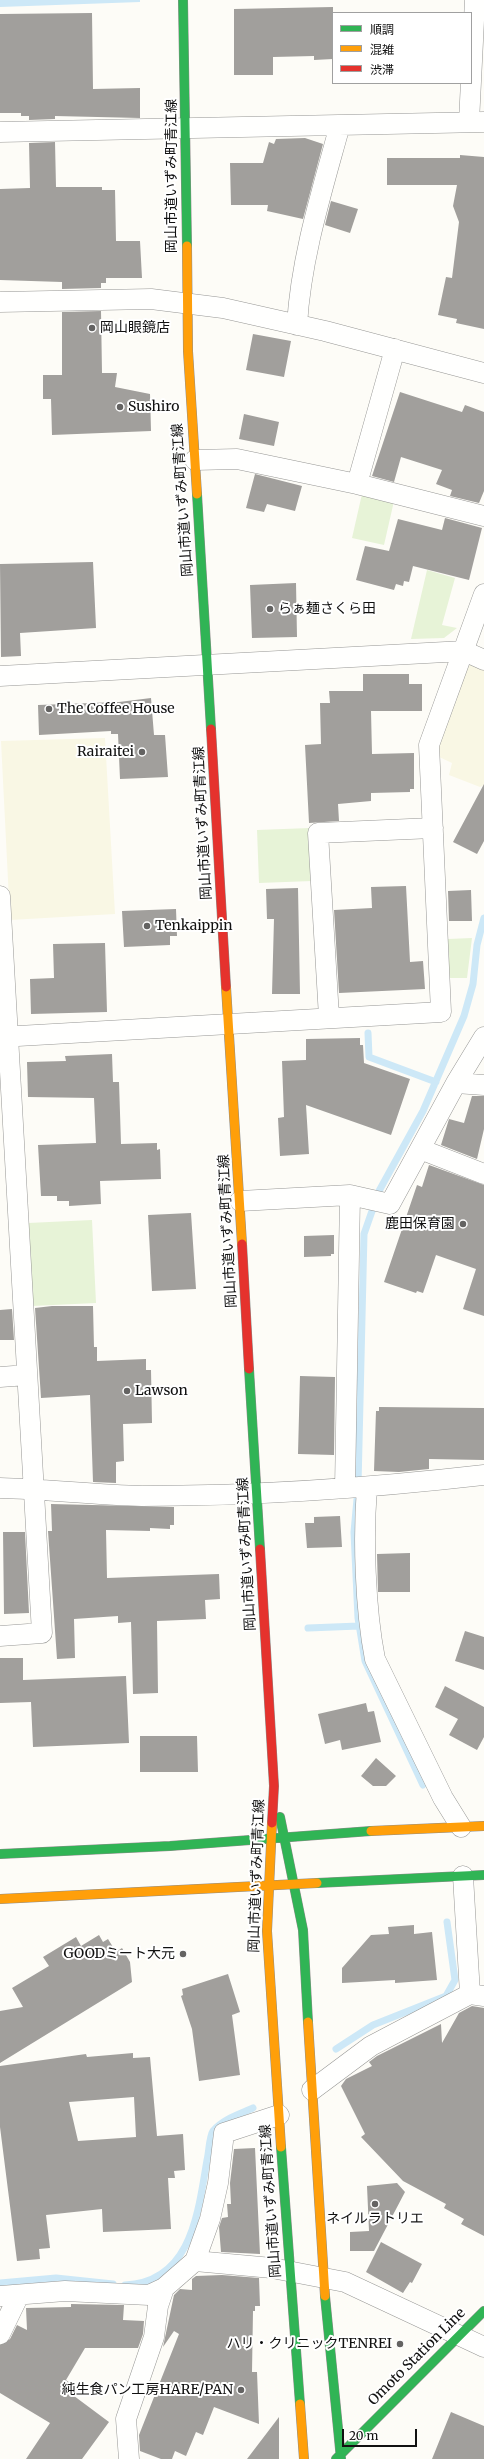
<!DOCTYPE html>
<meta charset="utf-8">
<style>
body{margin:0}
#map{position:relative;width:484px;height:2459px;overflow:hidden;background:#fdfcf7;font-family:Merriweather,"Noto Sans JP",serif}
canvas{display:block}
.legend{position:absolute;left:332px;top:12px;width:140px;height:72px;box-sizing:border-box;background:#fff;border:1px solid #a0a0a0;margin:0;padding:5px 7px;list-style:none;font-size:12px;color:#111}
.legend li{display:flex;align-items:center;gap:8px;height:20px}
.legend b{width:20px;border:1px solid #a0a0a0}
.scale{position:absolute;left:342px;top:2429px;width:75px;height:18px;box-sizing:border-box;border:2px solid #111;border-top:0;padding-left:5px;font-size:12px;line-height:14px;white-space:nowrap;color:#111;-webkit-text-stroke:3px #fff;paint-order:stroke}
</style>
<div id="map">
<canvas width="484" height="2459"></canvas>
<ul class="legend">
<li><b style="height:5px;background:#30b455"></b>順調</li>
<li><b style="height:5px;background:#ff9f0a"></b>混雑</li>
<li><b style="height:5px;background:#e5322d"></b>渋滞</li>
</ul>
<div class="scale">20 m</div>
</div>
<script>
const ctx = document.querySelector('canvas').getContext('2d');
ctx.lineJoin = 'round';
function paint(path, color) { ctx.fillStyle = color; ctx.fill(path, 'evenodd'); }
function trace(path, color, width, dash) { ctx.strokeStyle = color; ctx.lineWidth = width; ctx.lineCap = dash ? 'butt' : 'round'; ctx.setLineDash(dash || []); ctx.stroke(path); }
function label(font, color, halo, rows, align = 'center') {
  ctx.font = font + ' Merriweather,"Noto Sans JP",serif'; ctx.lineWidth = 4; ctx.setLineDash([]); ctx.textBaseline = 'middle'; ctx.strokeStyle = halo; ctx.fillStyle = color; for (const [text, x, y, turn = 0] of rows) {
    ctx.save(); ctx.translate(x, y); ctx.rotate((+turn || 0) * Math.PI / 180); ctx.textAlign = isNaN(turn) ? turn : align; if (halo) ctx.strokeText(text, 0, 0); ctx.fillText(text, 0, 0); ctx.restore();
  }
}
const farmland = new Path2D(`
 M 473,661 L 484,666 L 484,785 L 480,787 L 449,775 L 452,763 L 435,755 L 467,666 Z
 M 105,738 L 115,914 L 10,920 L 1,741 Z`);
const green = new Path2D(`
 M 362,494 L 394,501 L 384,545 L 352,538 Z
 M 427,570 L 455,578 L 442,625 L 457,628 L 444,638 L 411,639 Z
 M 310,828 L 312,881 L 259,883 L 257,830 Z
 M 472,938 L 467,978 L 449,978 L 448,939 Z
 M 92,1220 L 96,1303 L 32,1306 L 28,1223 Z`);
const water = new Path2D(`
 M 0,0 L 140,0 L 140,2 L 0,7 Z`);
const stream = new Path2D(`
 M 368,1033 L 369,1057 L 436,1082
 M 358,1485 L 364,1234 L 379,1191 L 423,1111 L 464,1016 L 473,984 L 477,945 L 484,918
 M 357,1499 L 354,1532 L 358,1618 L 365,1661 L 423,1785
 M 308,1628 L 359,1626
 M 336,2049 L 373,2025 L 446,1996 L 455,1980 L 447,1922
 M 0,2283 L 56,2278 L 113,2284
 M 125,2285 C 192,2282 198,2212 207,2160 C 209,2153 209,2137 213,2131 C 223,2119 240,2114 253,2108`);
const building = new Path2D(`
 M 333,7 L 333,59 L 314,60 L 314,56 L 273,57 L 273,75 L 234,75 L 234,9 Z
 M 92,13 L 93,89 L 140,88 L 140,118 L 55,116 L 55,119 L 29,120 L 29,116 L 21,116 L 21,113 L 0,113 L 0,14 Z
 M 305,138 L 323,144 L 303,219 L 267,211 L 268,205 L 231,205 L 230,163 L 263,163 L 269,142 L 274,144 L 276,139 Z
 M 55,142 L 56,187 L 102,187 L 102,190 L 115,190 L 116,241 L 140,241 L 142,278 L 106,278 L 106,283 L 101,283 L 101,288 L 62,289 L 62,282 L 0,280 L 0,189 L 30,188 L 29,143 Z
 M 460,155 L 484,157 L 484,329 L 456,323 L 457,319 L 438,315 L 446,277 L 452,278 L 459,222 L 453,206 L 457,185 L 387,185 L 387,158 L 460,158 Z
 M 331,201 L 358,209 L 350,233 L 325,225 Z
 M 101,311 L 102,373 L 117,373 L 115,387 L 150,394 L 151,431 L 52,435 L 51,399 L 43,399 L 43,375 L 62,375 L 62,312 Z
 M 253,334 L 291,341 L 284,377 L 246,370 Z
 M 400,392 L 462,412 L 465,405 L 484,412 L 484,491 L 479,503 L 450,496 L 452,490 L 436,484 L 442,470 L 401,457 L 394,482 L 372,476 Z
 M 244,414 L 279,422 L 274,446 L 239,439 Z
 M 255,474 L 302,486 L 295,511 L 267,504 L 264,512 L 246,508 Z
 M 445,518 L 482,528 L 469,580 L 413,566 L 409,582 L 404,581 L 403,586 L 396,584 L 394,590 L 356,580 L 365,546 L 389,551 L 398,519 L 442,530 Z
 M 93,562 L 96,628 L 20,633 L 21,656 L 1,657 L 0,564 Z
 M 296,583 L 297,637 L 252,638 L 250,585 Z
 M 363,674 L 409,674 L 409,684 L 422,684 L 422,711 L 371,711 L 372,754 L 414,753 L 414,789 L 410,789 L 410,792 L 371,793 L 371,801 L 338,804 L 339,821 L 309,823 L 305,745 L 321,744 L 320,703 L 330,703 L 329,691 L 363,691 Z
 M 151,698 L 154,735 L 165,735 L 168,777 L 120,779 L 118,734 L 111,734 L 111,731 L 39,735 L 38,705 L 119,702 Z
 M 484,784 L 484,841 L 477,854 L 453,842 Z
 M 406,886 L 410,962 L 423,961 L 425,989 L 339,993 L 334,910 L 372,908 L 371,887 Z
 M 298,888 L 300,994 L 272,994 L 274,919 L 267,919 L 266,889 Z
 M 471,890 L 472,921 L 449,921 L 448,891 Z
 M 176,909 L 177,936 L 170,936 L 170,945 L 124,947 L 122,911 Z
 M 105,943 L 107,1012 L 31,1014 L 30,979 L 54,978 L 53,944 Z
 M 360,1038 L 360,1045 L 363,1045 L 364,1063 L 410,1079 L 391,1135 L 306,1105 L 309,1154 L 280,1156 L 278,1118 L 284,1117 L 282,1061 L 306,1060 L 306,1039 Z
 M 112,1054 L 113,1082 L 119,1082 L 121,1144 L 157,1143 L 157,1150 L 160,1149 L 161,1179 L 100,1181 L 101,1204 L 69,1206 L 69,1201 L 57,1201 L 57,1196 L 41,1196 L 38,1145 L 96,1143 L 94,1098 L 28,1097 L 27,1062 L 66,1061 L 65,1056 Z
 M 472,1096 L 484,1096 L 484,1129 L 477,1159 L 441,1145 L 449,1119 L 464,1123 Z
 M 429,1165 L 484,1185 L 484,1316 L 463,1309 L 476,1269 L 436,1255 L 423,1293 L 417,1291 L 416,1293 L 384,1282 L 417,1185 L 422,1187 Z
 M 191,1213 L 196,1289 L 152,1291 L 148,1215 Z
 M 334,1235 L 334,1254 L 331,1254 L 331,1256 L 304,1257 L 304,1236 Z
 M 52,1306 L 93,1306 L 94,1347 L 97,1347 L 97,1361 L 146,1359 L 146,1370 L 151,1370 L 152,1423 L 123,1424 L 124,1461 L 116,1462 L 116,1483 L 93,1482 L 90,1395 L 41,1398 L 35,1308 Z
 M 12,1309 L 14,1340 L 0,1340 L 0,1310 Z
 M 300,1376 L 335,1377 L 334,1455 L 298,1454 Z
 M 379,1407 L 484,1408 L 484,1460 L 429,1459 L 429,1469 L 399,1472 L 374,1471 L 376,1411 L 379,1411 Z
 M 51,1504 L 174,1507 L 174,1525 L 170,1525 L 170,1529 L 150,1528 L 150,1531 L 106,1530 L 107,1578 L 219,1574 L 220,1599 L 205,1600 L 206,1619 L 157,1621 L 158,1693 L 133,1694 L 131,1622 L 118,1623 L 118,1616 L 74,1619 L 75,1658 L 57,1659 L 48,1531 L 52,1531 Z
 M 340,1516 L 342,1547 L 307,1548 L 305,1523 L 314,1523 L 314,1517 Z
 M 3,1532 L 25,1532 L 29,1613 L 4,1614 Z
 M 410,1553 L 410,1592 L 378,1592 L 377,1554 Z
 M 465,1631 L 484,1637 L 484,1670 L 455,1661 Z
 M 0,1658 L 23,1658 L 23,1680 L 126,1676 L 129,1743 L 33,1747 L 31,1702 L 0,1703 Z
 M 445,1686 L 484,1707 L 484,1737 L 477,1750 L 449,1735 L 458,1719 L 435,1707 Z
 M 366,1703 L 368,1712 L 374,1711 L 381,1742 L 342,1750 L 340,1740 L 325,1744 L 318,1714 Z
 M 140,1736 L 197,1736 L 198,1772 L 140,1772 Z
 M 376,1758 L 396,1776 L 386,1786 L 373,1786 L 361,1776 Z
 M 414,1925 L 414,1934 L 432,1932 L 437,1980 L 395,1983 L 395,1980 L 342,1983 L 342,1968 L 371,1935 L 389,1934 L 388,1927 Z
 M 99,1935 L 103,1942 L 108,1939 L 116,1952 L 122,1948 L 130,1962 L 132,1982 L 0,2063 L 0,2011 L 23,2007 L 12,1988 L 49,1966 L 43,1957 L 76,1937 L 81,1946 Z
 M 228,1974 L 240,2012 L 232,2015 L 240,2075 L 199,2081 L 192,2029 L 181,1996 L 183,1995 L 182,1989 Z
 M 472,2006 L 484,2008 L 484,2236 L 461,2224 L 464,2219 L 444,2208 L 446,2204 L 403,2181 L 361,2137 L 365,2134 L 341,2086 L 346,2079 L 372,2066 L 369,2062 L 377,2056 L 441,2024 L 442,2043 L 459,2013 Z
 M 133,2053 L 133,2058 L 150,2057 L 157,2136 L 183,2134 L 185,2170 L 174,2171 L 175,2178 L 168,2178 L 171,2229 L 103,2232 L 102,2209 L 46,2215 L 50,2248 L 39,2249 L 40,2259 L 17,2261 L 0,2127 L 0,2066 L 86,2054 L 87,2057 ZM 134,2097 L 136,2137 L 78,2141 L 69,2102 Z
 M 255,2148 L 260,2254 L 221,2252 L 219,2227 L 222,2218 L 228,2217 L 227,2204 L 231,2204 L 230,2183 L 234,2149 Z
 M 397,2183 L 405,2192 L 374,2251 L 350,2251 L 350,2232 L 369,2231 L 367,2186 Z
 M 381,2242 L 422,2264 L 412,2283 L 410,2282 L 403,2293 L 366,2272 Z
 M 222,2275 L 259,2278 L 260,2306 L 255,2306 L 255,2311 L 253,2311 L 252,2372 L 257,2372 L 259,2424 L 214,2407 L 203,2435 L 196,2432 L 186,2456 L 175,2451 L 172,2459 L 161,2459 L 140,2451 L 139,2435 L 179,2334 L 174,2331 L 163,2347 L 174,2295 L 180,2289 L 192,2290 L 192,2279 L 196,2276 Z
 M 71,2304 L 124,2305 L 123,2320 L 144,2321 L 143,2334 L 138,2348 L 85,2348 L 66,2380 L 70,2383 L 66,2390 L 109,2422 L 82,2459 L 26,2459 L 50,2423 L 0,2393 L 0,2345 L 10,2339 L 17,2325 L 27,2330 L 26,2308 L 71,2307 Z
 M 451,2412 L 484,2426 L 484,2459 L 432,2459 Z
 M 279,2417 L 279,2459 L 247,2459 Z`);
const street = new Path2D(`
 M 469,122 L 475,0
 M 0,132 L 484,122
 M 0,302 L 151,299 L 223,308 L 325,331 L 484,373
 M 297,325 C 301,257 322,191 340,125
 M 195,460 L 237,459 L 357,484 L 484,516
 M 357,484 L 395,349
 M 0,676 L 464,651 L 484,660
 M 0,896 L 42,1633 L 0,1636
 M 329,1017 L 318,833 L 433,828
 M 0,1037 L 441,1012 L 429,745 L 484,594
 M 456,1083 L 484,1085
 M 420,1149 L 484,1174
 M 240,1201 L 350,1195
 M 0,1377 L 27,1375
 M 367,1487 C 363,1538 365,1608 375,1659 L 443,1798 L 461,1827
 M 0,1488 C 47,1489 95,1495 142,1496 C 256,1496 371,1488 484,1475
 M 345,1488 L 350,1195 L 390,1204 L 456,1083 L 484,1037
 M 463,1876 L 470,1994
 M 312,2090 L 371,2046 L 470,1994 L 484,1996
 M 195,2261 L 210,2219 L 218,2183 L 224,2133 L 279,2115
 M 0,2296 L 65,2291 L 149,2295 L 164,2288 L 195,2261 L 272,2268 L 345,2282 L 484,2347
 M 0,2334 L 19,2295
 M 129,2459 L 126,2419 L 154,2337 L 158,2306 L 164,2288`);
const fast = new Path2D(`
 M 183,0 L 187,246
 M 197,494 L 211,729
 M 249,1369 L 260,1549
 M 280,1817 L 303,1930 L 308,2022
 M 0,1854 L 170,1846 L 371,1831
 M 317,1883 L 484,1875
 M 281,2147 L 300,2404
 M 325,2296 L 341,2459
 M 336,2459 L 484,2311`);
const slow = new Path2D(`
 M 187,246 L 188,351 L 197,494
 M 226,987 L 242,1244
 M 272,1823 L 267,1931 L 281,2147
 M 371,1831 L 484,1826
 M 0,1899 L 317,1883
 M 308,2022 L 325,2296
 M 300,2404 L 304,2459`);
const jam = new Path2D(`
 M 211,729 L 226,987
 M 242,1244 L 249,1369
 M 260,1549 L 274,1786 L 272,1823`);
const markers = [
 [92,328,4,"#646362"],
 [120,407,4,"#646362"],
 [270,609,4,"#646362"],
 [49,709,4,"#646362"],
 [142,752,4,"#646362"],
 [147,926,4,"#646362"],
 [463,1224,4,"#646362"],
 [127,1391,4,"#646362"],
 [183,1954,4,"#646362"],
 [375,2204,4,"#646362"],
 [400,2344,4,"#646362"],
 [241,2390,4,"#646362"]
];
const streetNames = [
 ["岡山市道いずみ町青江線",172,176,-90],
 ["岡山市道いずみ町青江線",183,500,-94],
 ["岡山市道いずみ町青江線",203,823,-93],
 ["岡山市道いずみ町青江線",228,1231,-93],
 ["岡山市道いずみ町青江線",247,1554,-93],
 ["岡山市道いずみ町青江線",257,1876,-88],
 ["岡山市道いずみ町青江線",271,2201,-94],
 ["Omoto Station Line",417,2357,-45]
];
const poiNames = [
 ["岡山眼鏡店",100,328],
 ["Sushiro",128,407],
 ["らぁ麺さくら田",278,609],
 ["The Coffee House",57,709],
 ["Rairaitei",134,752,"right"],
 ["Tenkaippin",155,926],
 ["鹿田保育園",455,1224,"right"],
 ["Lawson",135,1391],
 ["GOODミート大元",175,1954,"right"],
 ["ネイルラトリエ",375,2219,"center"],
 ["ハリ・クリニックTENREI",392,2344,"right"],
 ["純生食パン工房HARE/PAN",233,2390,"right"]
];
paint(farmland, '#f9f7e4');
paint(green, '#e7f3d7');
paint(water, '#cde8f7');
trace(stream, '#cde8f7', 7);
paint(building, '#a19f9c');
trace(street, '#979795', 21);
trace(fast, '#8e8d8b', 10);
trace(slow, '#8e8d8b', 10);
trace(jam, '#8e8d8b', 10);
trace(street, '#fffffe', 20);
trace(fast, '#30b455', 9);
trace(slow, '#ff9f0a', 9);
trace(jam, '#e5322d', 9);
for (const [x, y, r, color] of markers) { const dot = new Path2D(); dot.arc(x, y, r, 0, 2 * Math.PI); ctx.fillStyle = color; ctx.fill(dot); trace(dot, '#fff', 1.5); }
label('14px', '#111', '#fff', streetNames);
label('14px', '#111', '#fff', poiNames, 'left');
</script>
